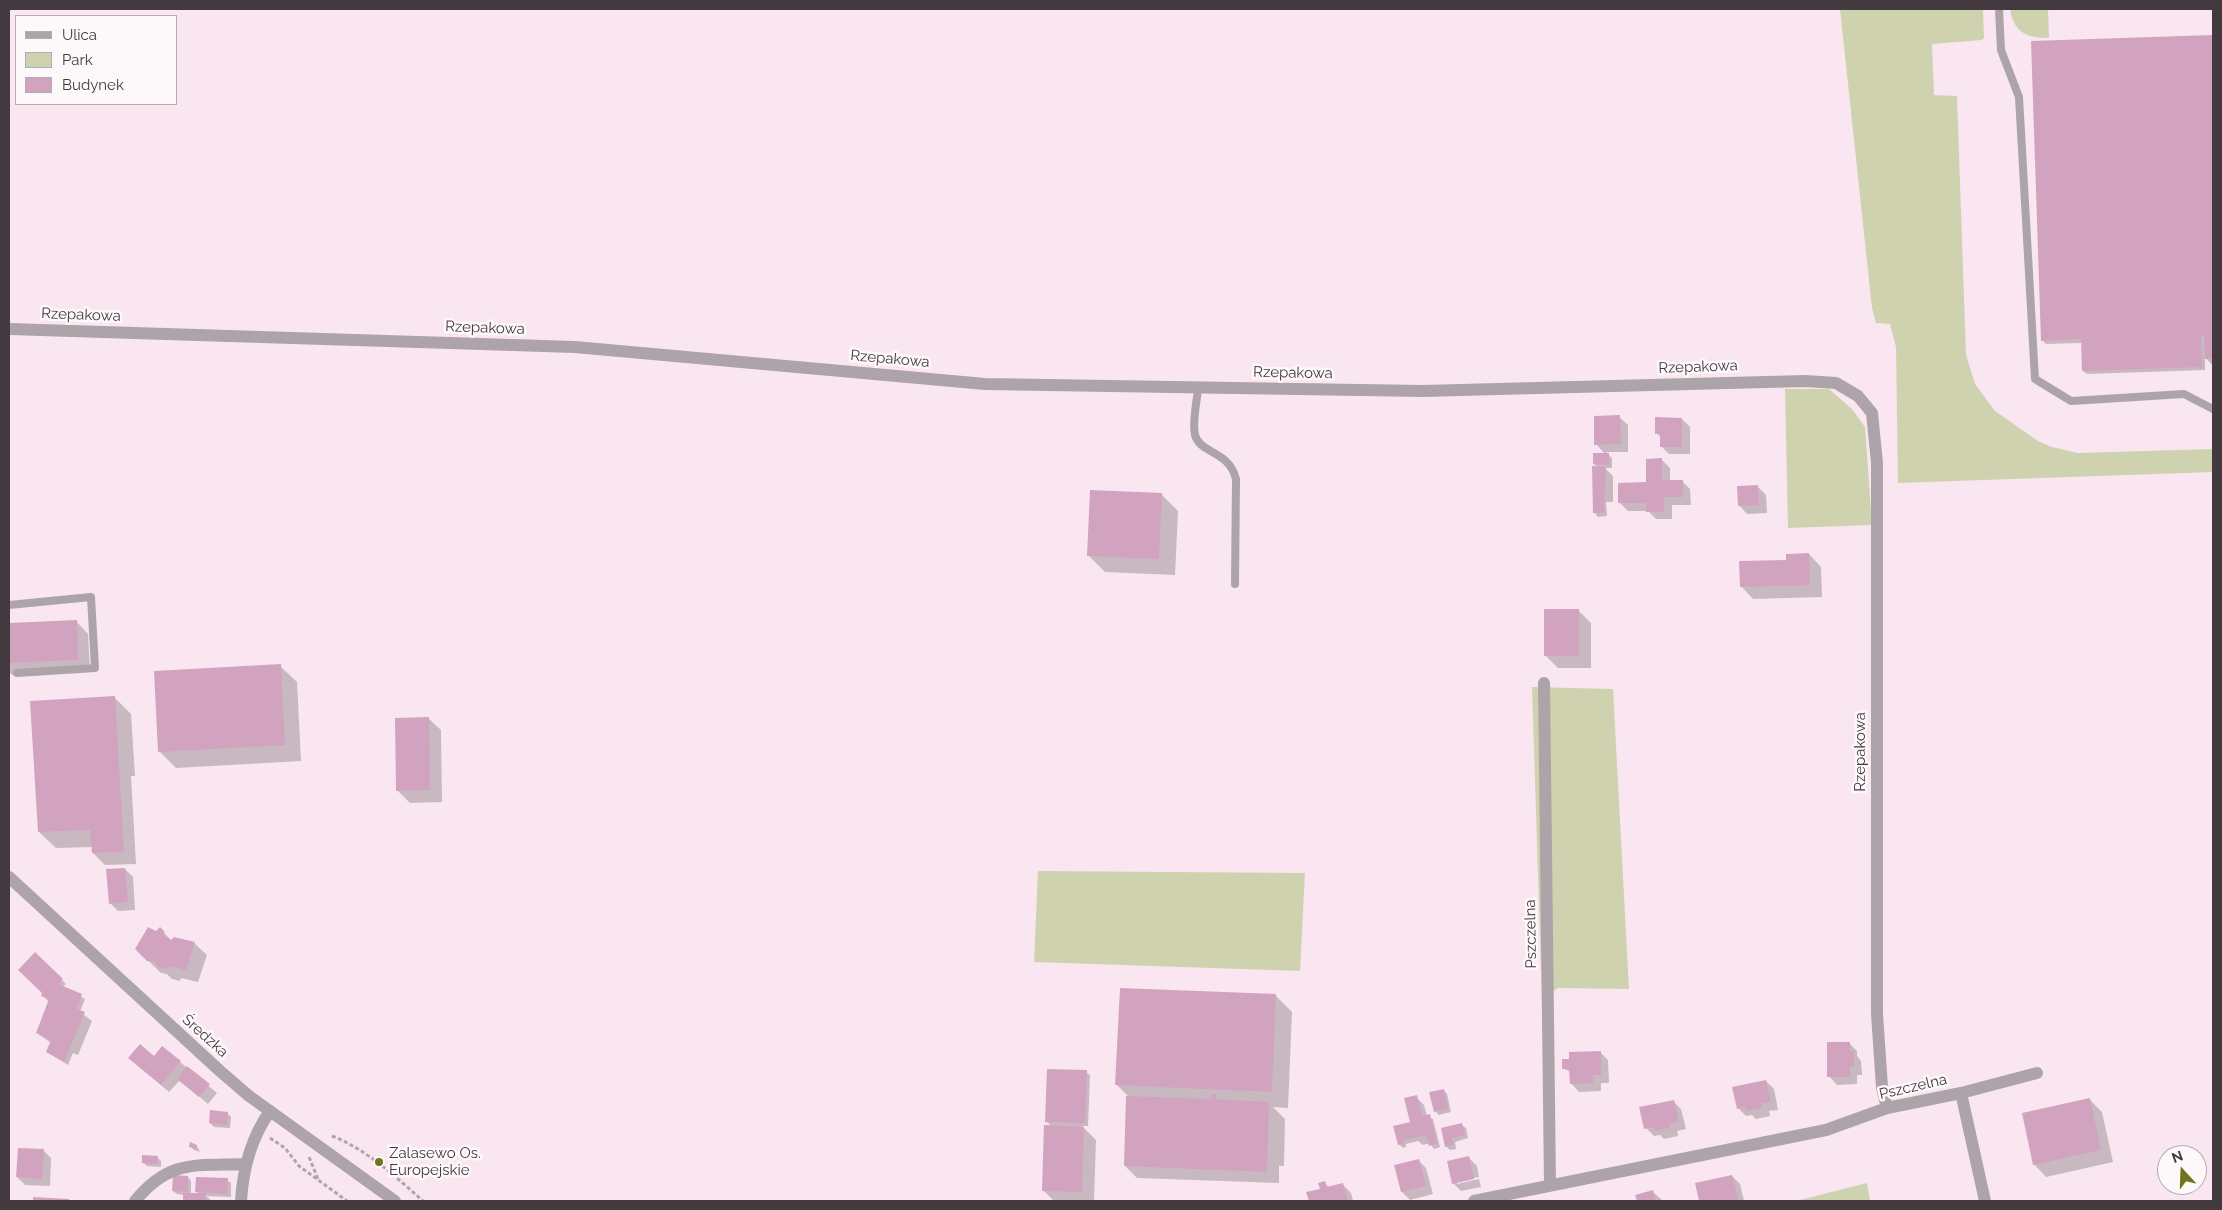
<!DOCTYPE html>
<meta charset="utf-8">
<style>
body{margin:0}
#map{position:relative;width:2222px;height:1210px;overflow:hidden;background:#fae6f1;font-family:Raleway,sans-serif}
canvas{display:block}
.frame{position:absolute;inset:0;border:10px solid #423a3e;pointer-events:none}
.legend{position:absolute;left:15px;top:15px;width:162px;height:90px;box-sizing:border-box;background:#fdf9fb;border:1px solid #b2adaf;margin:0;padding:6px 9px;list-style:none;font-size:15px;color:#423a3e}
.legend li{display:flex;align-items:center;gap:10px;height:25px}
.legend b{width:25px;border:1px solid #b2adaf}
.north{position:absolute;left:2157px;top:1145px;width:50px;height:50px;box-sizing:border-box;background:#fdf9fb;border:1px solid #b2adaf;border-radius:50%;rotate:340deg;font-size:14px;font-weight:700;line-height:20px;text-align:center;color:#423a3e}
.north::after{content:'';display:block;margin:auto;width:18px;height:22px;background:#72741b;clip-path:polygon(50% 0,100% 100%,50% 72%,0 100%)}
</style>
<div id="map">
<canvas width="2222" height="1210"></canvas>
<div class="frame"></div>
<ul class="legend">
<li><b style="height:6px;background:#aca4a8"></b>Ulica</li>
<li><b style="height:14px;background:#cfd2af"></b>Park</li>
<li><b style="height:14px;background:#d2a3be"></b>Budynek</li>
</ul>
<div class="north">N</div>
</div>
<script>
const ctx = document.querySelector('canvas').getContext('2d');
ctx.lineJoin = 'round';
function paint(path, color) { ctx.fillStyle = color; ctx.fill(path, 'evenodd'); }
function trace(path, color, width, dash) { ctx.strokeStyle = color; ctx.lineWidth = width; ctx.lineCap = dash ? 'butt' : 'round'; ctx.setLineDash(dash || []); ctx.stroke(path); }
function label(font, color, halo, rows, align = 'center') {
  ctx.font = font + ' Raleway,sans-serif'; ctx.lineWidth = 5; ctx.setLineDash([]); ctx.textBaseline = 'middle'; ctx.strokeStyle = halo; ctx.fillStyle = color; for (const [text, x, y, turn = 0] of rows) {
    ctx.save(); ctx.translate(x, y); ctx.rotate((+turn || 0) * Math.PI / 180); ctx.textAlign = isNaN(turn) ? turn : align; if (halo) ctx.strokeText(text, 0, 0); ctx.fillText(text, 0, 0); ctx.restore();
  }
}
const green = new Path2D(`
 M 1840,9 L 1983,9 L 1984,38 L 1982,40 L 1932,44 L 1934,95 L 1957,96 L 1966,355 L 1975,384 L 1995,411 L 2038,441 L 2052,447 L 2078,453 L 2213,449 L 2213,472 L 1898,483 L 1896,347 L 1890,324 L 1876,323 L 1872,308 Z
 M 2010,9 L 2048,9 L 2049,38 C 2027,38 2014,33 2010,9 Z
 M 1785,389 L 1829,389 L 1852,409 L 1865,427 L 1872,525 L 1788,528 Z
 M 1532,687 L 1613,689 L 1629,989 L 1558,988 L 1542,999 Z
 M 1038,871 L 1305,873 L 1300,971 L 1034,962 Z
 M 1867,1183 L 1870,1201 L 1796,1201 Z`);
const shadow = new Path2D(`
 M 2213,36 L 2213,366 L 2205,357 L 2205,370 L 2087,374 L 2083,371 L 2082,343 L 2046,344 L 2042,340 L 2033,42 Z
 M 1619,417 L 1628,425 L 1628,452 L 1606,452 L 1612,458 L 1612,468 L 1605,468 L 1613,476 L 1613,502 L 1606,502 L 1607,516 L 1598,517 L 1595,513 L 1593,494 L 1593,468 L 1598,468 L 1594,464 L 1606,455 L 1596,444 Z
 M 1682,419 L 1690,427 L 1690,454 L 1669,454 L 1661,446 L 1661,438 L 1657,433 Z
 M 1662,460 L 1670,468 L 1670,481 L 1682,481 L 1690,489 L 1691,505 L 1672,505 L 1672,519 L 1656,519 L 1648,511 L 1628,511 L 1620,503 L 1647,484 Z
 M 1758,487 L 1766,495 L 1767,513 L 1747,514 L 1739,505 Z
 M 1162,495 L 1178,511 L 1175,575 L 1105,572 L 1088,555 Z
 M 1809,554 L 1821,567 L 1822,597 L 1753,599 L 1741,586 Z
 M 1578,610 L 1591,623 L 1591,668 L 1558,668 L 1545,655 Z
 M 76,621 L 88,634 L 90,672 L 12,675 L 9,672 L 9,625 Z
 M 280,666 L 297,682 L 301,761 L 176,768 L 159,751 Z
 M 115,698 L 131,714 L 135,776 L 131,776 L 136,864 L 105,865 L 93,853 L 93,847 L 56,848 L 39,832 Z
 M 428,718 L 441,730 L 442,802 L 410,803 L 397,790 Z
 M 125,869 L 133,877 L 135,910 L 118,911 L 110,903 Z
 M 160,929 L 172,941 L 194,943 L 207,955 L 198,982 L 181,978 L 180,981 L 172,979 L 167,974 L 161,973 L 136,949 Z
 M 35,954 L 66,984 L 62,987 L 85,999 L 80,1012 L 92,1021 L 78,1055 L 73,1053 L 68,1065 L 47,1052 L 51,1043 L 37,1033 L 49,1002 L 42,995 Z
 M 1276,996 L 1292,1012 L 1288,1108 L 1273,1107 L 1285,1119 L 1284,1166 L 1279,1166 L 1279,1183 L 1137,1178 L 1125,1166 L 1130,1098 L 1116,1084 Z
 M 1849,1043 L 1857,1051 L 1857,1056 L 1861,1061 L 1862,1075 L 1857,1075 L 1857,1084 L 1837,1085 L 1829,1076 Z
 M 1600,1052 L 1608,1060 L 1609,1083 L 1601,1083 L 1601,1091 L 1579,1092 L 1571,1083 L 1571,1072 L 1564,1069 Z
 M 155,1057 L 180,1062 L 217,1093 L 208,1104 L 180,1080 L 169,1092 L 129,1058 Z
 M 1086,1072 L 1090,1075 L 1088,1126 L 1082,1126 L 1096,1140 L 1094,1201 L 1054,1201 L 1043,1190 L 1051,1126 L 1046,1121 Z
 M 1766,1081 L 1774,1089 L 1778,1110 L 1769,1111 L 1770,1116 L 1756,1119 L 1752,1115 L 1746,1116 L 1738,1108 Z
 M 1443,1090 L 1447,1094 L 1451,1112 L 1439,1115 L 1435,1111 Z
 M 1416,1097 L 1424,1105 L 1427,1116 L 1433,1119 L 1440,1147 L 1434,1149 L 1430,1143 L 1423,1145 L 1418,1141 L 1406,1144 L 1406,1147 L 1403,1148 L 1399,1144 L 1411,1123 Z
 M 2090,1100 L 2102,1112 L 2113,1162 L 2046,1177 L 2034,1164 Z
 M 1673,1101 L 1681,1109 L 1686,1129 L 1677,1131 L 1678,1136 L 1664,1139 L 1660,1135 L 1654,1136 L 1646,1128 Z
 M 227,1113 L 231,1117 L 230,1128 L 214,1127 L 210,1123 Z
 M 1462,1125 L 1466,1128 L 1468,1138 L 1455,1142 L 1456,1149 L 1450,1150 L 1446,1146 L 1443,1129 Z
 M 190,1146 L 197,1146 L 200,1152 L 194,1150 Z
 M 43,1150 L 51,1158 L 50,1186 L 25,1185 L 17,1177 Z
 M 157,1157 L 161,1161 L 161,1167 L 147,1166 L 143,1162 Z
 M 1469,1158 L 1477,1166 L 1479,1177 L 1457,1181 L 1457,1184 L 1479,1179 L 1481,1187 L 1461,1191 L 1453,1183 Z
 M 1418,1160 L 1426,1168 L 1433,1194 L 1410,1200 L 1402,1192 L 1395,1166 Z
 M 1732,1176 L 1740,1184 L 1744,1201 L 1700,1201 L 1696,1184 Z
 M 188,1177 L 191,1181 L 191,1194 L 199,1195 L 197,1192 L 227,1180 L 231,1183 L 231,1197 L 206,1196 L 212,1201 L 184,1201 L 184,1195 L 177,1194 L 173,1191 Z
 M 1325,1183 L 1329,1188 L 1343,1185 L 1351,1193 L 1353,1201 L 1310,1201 L 1308,1193 L 1322,1189 Z
 M 1653,1192 L 1662,1200 L 1666,1201 L 1638,1201 L 1637,1195 Z`);
const building = new Path2D(`
 M 2213,35 L 2213,359 L 2205,359 L 2204,336 L 2201,336 L 2202,367 L 2082,371 L 2081,339 L 2041,341 L 2031,41 Z
 M 1620,415 L 1621,444 L 1594,445 L 1594,416 Z
 M 1655,417 L 1682,418 L 1682,447 L 1660,447 L 1660,434 L 1655,434 Z
 M 1593,453 L 1609,453 L 1609,465 L 1593,464 Z
 M 1662,458 L 1662,480 L 1683,480 L 1683,497 L 1664,497 L 1664,512 L 1646,512 L 1646,503 L 1618,503 L 1618,483 L 1646,482 L 1646,459 Z
 M 1592,466 L 1606,467 L 1604,513 L 1593,513 Z
 M 1758,485 L 1759,505 L 1738,506 L 1737,486 Z
 M 1090,490 L 1162,493 L 1159,559 L 1087,556 Z
 M 1809,553 L 1810,585 L 1740,587 L 1739,561 L 1786,560 L 1786,554 Z
 M 1544,609 L 1579,609 L 1579,656 L 1544,656 Z
 M 77,620 L 78,660 L 9,663 L 9,623 Z
 M 281,664 L 285,745 L 158,752 L 154,671 Z
 M 115,696 L 124,852 L 92,853 L 90,830 L 38,832 L 30,701 Z
 M 429,717 L 430,790 L 396,791 L 395,718 Z
 M 125,868 L 128,902 L 109,904 L 106,869 Z
 M 148,927 L 156,931 L 160,927 L 165,932 L 163,935 L 171,940 L 174,937 L 195,942 L 186,970 L 169,966 L 167,969 L 159,968 L 155,962 L 147,961 L 135,949 Z
 M 35,952 L 63,979 L 58,984 L 82,994 L 77,1009 L 85,1012 L 64,1062 L 46,1052 L 51,1040 L 36,1033 L 49,999 L 41,996 L 42,993 L 18,970 Z
 M 1120,988 L 1276,994 L 1272,1092 L 1115,1085 Z
 M 1827,1042 L 1850,1042 L 1850,1051 L 1854,1051 L 1854,1067 L 1850,1067 L 1850,1077 L 1827,1077 Z
 M 140,1044 L 154,1056 L 162,1046 L 181,1061 L 161,1085 L 128,1058 Z
 M 1601,1051 L 1601,1075 L 1593,1075 L 1593,1083 L 1570,1084 L 1569,1069 L 1562,1069 L 1562,1059 L 1569,1059 L 1569,1052 Z
 M 187,1066 L 210,1084 L 199,1097 L 177,1079 Z
 M 1047,1069 L 1087,1070 L 1085,1123 L 1045,1122 Z
 M 1766,1080 L 1771,1102 L 1761,1103 L 1762,1108 L 1747,1111 L 1746,1107 L 1737,1109 L 1732,1087 Z
 M 1444,1089 L 1448,1109 L 1434,1112 L 1429,1092 Z
 M 1212,1094 L 1216,1094 L 1216,1099 L 1269,1102 L 1267,1172 L 1124,1166 L 1126,1096 L 1211,1099 Z
 M 1417,1095 L 1422,1116 L 1430,1114 L 1437,1144 L 1429,1146 L 1426,1135 L 1403,1140 L 1403,1144 L 1398,1145 L 1393,1126 L 1410,1122 L 1404,1098 Z
 M 2090,1098 L 2101,1150 L 2033,1165 L 2022,1113 Z
 M 1674,1100 L 1679,1122 L 1669,1124 L 1670,1128 L 1655,1131 L 1654,1127 L 1644,1129 L 1639,1107 Z
 M 210,1110 L 228,1112 L 227,1125 L 209,1123 Z
 M 1462,1123 L 1465,1135 L 1452,1138 L 1453,1145 L 1445,1147 L 1441,1128 Z
 M 1044,1125 L 1084,1127 L 1082,1192 L 1042,1191 Z
 M 190,1142 L 197,1145 L 196,1149 L 189,1147 Z
 M 18,1148 L 44,1149 L 42,1179 L 16,1177 Z
 M 142,1155 L 158,1156 L 157,1164 L 142,1163 Z
 M 1469,1156 L 1474,1179 L 1452,1184 L 1447,1161 Z
 M 1419,1159 L 1426,1186 L 1401,1192 L 1394,1165 Z
 M 173,1175 L 188,1176 L 188,1192 L 172,1191 Z
 M 1732,1175 L 1738,1199 L 1726,1201 L 1699,1201 L 1695,1183 Z
 M 196,1177 L 228,1178 L 227,1194 L 195,1192 Z
 M 1325,1181 L 1327,1187 L 1343,1183 L 1348,1201 L 1309,1201 L 1306,1192 L 1320,1189 L 1318,1183 Z
 M 1653,1190 L 1656,1201 L 1637,1201 L 1635,1195 Z
 M 183,1193 L 206,1193 L 205,1201 L 183,1201 Z
 M 33,1197 L 69,1199 L 69,1201 L 33,1201 Z`);
const path = new Path2D(`
 M 332,1136 C 366,1149 396,1177 423,1201
 M 270,1138 L 285,1148 L 299,1166 L 347,1201
 M 309,1157 L 318,1179`);
const service = new Path2D(`
 M 1999,9 L 2001,50 L 2019,97 L 2035,379 L 2071,401 L 2184,394 L 2213,409
 M 1198,388 C 1197,402 1192,421 1195,435 C 1200,454 1229,450 1236,479 L 1235,584
 M 9,605 L 91,597 L 95,668 L 17,673`);
const minor = new Path2D(`
 M 9,329 L 575,347 L 985,384 L 1422,391 L 1805,381 L 1836,383 L 1858,396 L 1872,413 L 1877,463 L 1877,1014 L 1882,1087 L 1887,1108
 M 1544,683 L 1550,1185
 M 1961,1093 L 1985,1201
 M 135,1201 C 170,1159 195,1166 245,1164
 M 241,1201 C 243,1168 251,1138 270,1111
 M 1474,1201 L 1826,1130 L 1887,1108 L 1961,1093 L 2037,1073`);
const tertiary = new Path2D(`
 M 9,877 L 220,1071 L 249,1096 L 395,1201`);
const markers = [
 [379,1162,5,"#72741b"]
];
const streetNames = [
 ["Rzepakowa",81,315,2],
 ["Rzepakowa",485,328,2],
 ["Rzepakowa",890,359,5],
 ["Rzepakowa",1698,367,-2],
 ["Rzepakowa",1293,373,1],
 ["Rzepakowa",1860,752,-90],
 ["Pszczelna",1531,934,-91],
 ["Średzka",205,1036,42],
 ["Pszczelna",1913,1087,-13]
];
const poiNames = [
 ["Zalasewo Os.",389,1153],
 ["Europejskie",389,1170]
];
paint(green, '#cfd2af');
paint(shadow, '#0003');
paint(building, '#d2a3be');
trace(path, '#b3a3ac', 3, [4, 2.5]);
trace(service, '#aca4a8', 8);
trace(minor, '#aca4a8', 12);
trace(tertiary, '#aca4a8', 12);
for (const [x, y, r, color] of markers) { const dot = new Path2D(); dot.arc(x, y, r, 0, 2 * Math.PI); ctx.fillStyle = color; ctx.fill(dot); trace(dot, '#fdf9fb', 2); }
label('15px', '#423a3e', '#fdf9fb', streetNames);
label('15px', '#423a3e', '#fdf9fb', poiNames, 'left');
</script>
